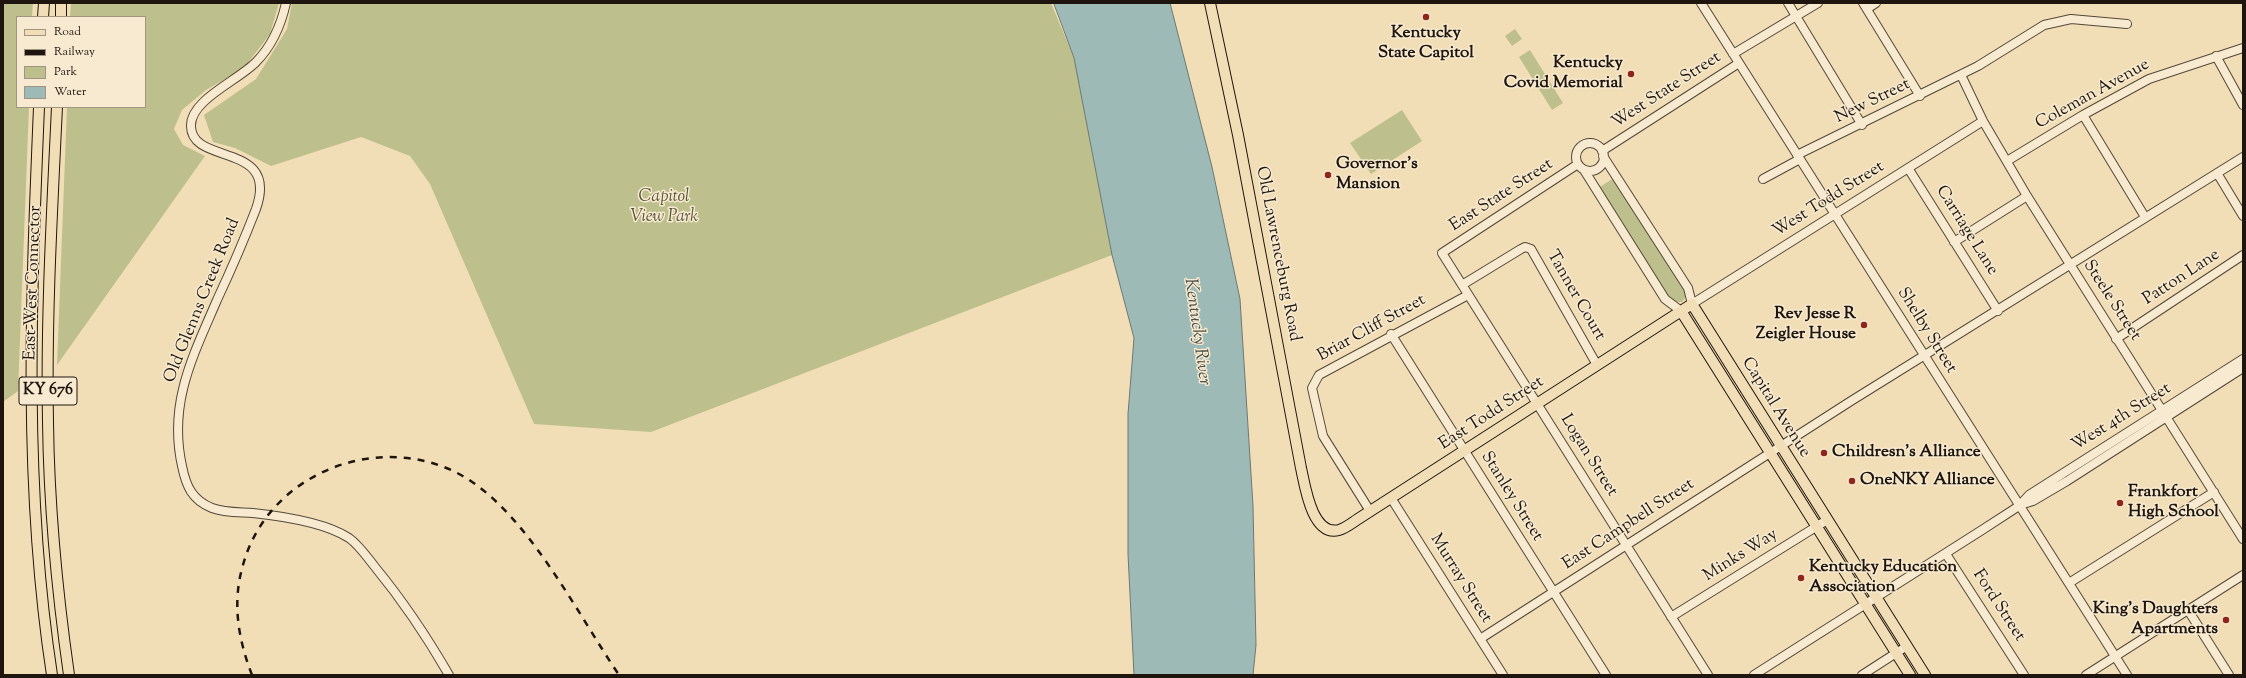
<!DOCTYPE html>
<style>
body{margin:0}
#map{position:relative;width:2246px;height:678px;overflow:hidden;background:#f2deb6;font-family:"Sorts Mill Goudy",serif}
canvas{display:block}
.frame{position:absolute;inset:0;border:4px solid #1e160e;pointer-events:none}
.legend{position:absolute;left:16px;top:16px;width:130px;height:92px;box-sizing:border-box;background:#f7ead0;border:1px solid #a09582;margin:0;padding:5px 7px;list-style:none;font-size:12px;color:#1e160e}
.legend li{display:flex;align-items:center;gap:8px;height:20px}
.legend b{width:20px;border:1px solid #a09582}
</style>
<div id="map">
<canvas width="2246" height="678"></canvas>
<div class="frame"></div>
<ul class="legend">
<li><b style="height:5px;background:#f2deb6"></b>Road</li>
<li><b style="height:5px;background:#1e160e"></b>Railway</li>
<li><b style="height:11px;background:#bdc08c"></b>Park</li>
<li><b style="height:11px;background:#9ebab7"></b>Water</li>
</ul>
</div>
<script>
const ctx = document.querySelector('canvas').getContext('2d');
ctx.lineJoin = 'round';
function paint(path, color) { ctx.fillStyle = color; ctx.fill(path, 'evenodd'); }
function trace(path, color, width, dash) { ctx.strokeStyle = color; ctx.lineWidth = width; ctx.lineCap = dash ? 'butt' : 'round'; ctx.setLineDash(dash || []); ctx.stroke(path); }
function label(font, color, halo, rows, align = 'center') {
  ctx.font = font + ' "Sorts Mill Goudy",serif'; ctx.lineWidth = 3; ctx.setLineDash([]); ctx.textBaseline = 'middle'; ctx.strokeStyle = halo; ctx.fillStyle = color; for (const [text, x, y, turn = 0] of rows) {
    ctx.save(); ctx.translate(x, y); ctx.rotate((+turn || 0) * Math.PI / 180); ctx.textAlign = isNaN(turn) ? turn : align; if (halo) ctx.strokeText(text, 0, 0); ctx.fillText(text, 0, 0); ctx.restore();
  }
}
const green = new Path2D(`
 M 3,3 L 33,3 L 32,17 L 17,17 L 17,107 L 29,107 L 18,391 L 3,402 Z
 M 71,3 L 279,3 L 270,34 L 244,68 L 206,90 L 182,110 L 174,129 L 183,145 L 205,156 L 57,365 L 67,107 L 145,107 L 145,17 L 70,17 Z
 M 292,3 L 1051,3 L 1074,58 L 1112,255 L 651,432 L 534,424 L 430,184 L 410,156 L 361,137 L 271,166 L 235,148 L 213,142 L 204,115 L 256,79 L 287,29 Z
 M 1515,29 L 1522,39 L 1512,46 L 1505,36 Z
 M 1530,50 L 1563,103 L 1552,110 L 1519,57 Z
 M 1402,110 L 1422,141 L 1371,174 L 1350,143 Z
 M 1614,178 L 1685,290 L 1686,297 L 1682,302 L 1671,302 L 1598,188 Z`);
const water = new Path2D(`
 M 1054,3 L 1170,3 L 1212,167 L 1240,299 L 1253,506 L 1256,645 L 1253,675 L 1134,675 L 1128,554 L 1128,414 L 1134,338 L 1112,255 L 1074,58 Z`);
const minor = new Path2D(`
 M 286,3 C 281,25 272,46 256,62 C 239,80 190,100 191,126 C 191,166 280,141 256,209 C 244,240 231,270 217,300 C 193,356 168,403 182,466 C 186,486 192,500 212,508 C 225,513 240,512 253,513 C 281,516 326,523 349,538 C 359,545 367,557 375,567 C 403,601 427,637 449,675
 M 1701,3 L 2127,675
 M 1788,3 L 1862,125
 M 1863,3 L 1920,96
 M 1867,9 L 1876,3
 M 1733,54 L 1818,3
 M 2216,56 L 2243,105
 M 1961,75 L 1983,121 L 2027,196 L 2243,539
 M 2083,115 L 2145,217
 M1576 157a14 14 0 1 1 28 0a14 14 0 1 1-28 0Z
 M 1602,151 L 1739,63
 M 1797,155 L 1978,66 L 2044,25 L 2071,19 L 2127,24
 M 1603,156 L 1688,288 L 1692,304 L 1983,121
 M 2007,161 L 2083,115 L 2149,79 L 2243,48
 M 1578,164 L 1442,253 L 1708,675
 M 1908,168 L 1998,311
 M 1584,170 L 1665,299 L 1681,311
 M 2217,173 L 2243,216
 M 1763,179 L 1800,159
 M 1954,242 L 2027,196
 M 1462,285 L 1521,249 L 1525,247 L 1531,249 L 1597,365
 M 1391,334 L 1606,675
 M 2116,339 L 2243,255
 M 1391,498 L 1503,675
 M 2020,505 L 2033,501 L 2067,481 L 2243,368
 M 1370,511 L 1323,436 L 1312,388 L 1319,375 L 1468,295
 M 1946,554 L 2024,675
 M 2069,583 L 2214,492
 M 2188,610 L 2229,675
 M 1671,617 L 1827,520
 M 1480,639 L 1851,401 L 2243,157
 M 1754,675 L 1982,530 L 2019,506 L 2029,495 L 2243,359
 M 1862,675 L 1907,646
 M 2086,675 L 2243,575`);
const major = new Path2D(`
 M 1210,3 L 1238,135 L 1301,468 C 1305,486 1312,537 1339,530 C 1346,528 1352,523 1358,519 L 1692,304 L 1925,675
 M 43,17 L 44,3
 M 61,17 L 61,3
 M 39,107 C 31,297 23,486 52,675
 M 57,107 C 52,212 46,317 48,422 C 49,507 57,591 69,675
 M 1681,311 L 1910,675`);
const rail = new Path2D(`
 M 252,675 C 238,639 232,602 243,565 C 268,473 379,430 461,475 C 526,511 577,613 619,675`);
const markers = [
 [1426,17,4,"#8f2418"],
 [1631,74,4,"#8f2418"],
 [1328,175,4,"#8f2418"],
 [1864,325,4,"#8f2418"],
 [1824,453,4,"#8f2418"],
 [1852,481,4,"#8f2418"],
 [2120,503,4,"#8f2418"],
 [1801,578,4,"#8f2418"],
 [2226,620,4,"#8f2418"]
];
const shields = [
 [48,391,58]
];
const shieldNames = [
 ["KY 676",48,391]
];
const poiNames = [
 ["Kentucky",1426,34,"center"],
 ["State Capitol",1426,54,"center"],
 ["Kentucky",1623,64,"right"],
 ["Covid Memorial",1623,84,"right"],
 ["Governor's",1336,165],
 ["Mansion",1336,185],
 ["Rev Jesse R",1856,315,"right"],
 ["Zeigler House",1856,335,"right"],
 ["Childresn's Alliance",1832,453],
 ["OneNKY Alliance",1860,481],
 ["Frankfort",2128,493],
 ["High School",2128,513],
 ["Kentucky Education",1809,568],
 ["Association",1809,588],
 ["King's Daughters",2218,610,"right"],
 ["Apartments",2218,630,"right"]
];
const streetNames = [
 ["West State Street",1667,91,-33],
 ["Coleman Avenue",2093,95,-29],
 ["New Street",1873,102,-26],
 ["East State Street",1502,196,-33],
 ["West Todd Street",1829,200,-32],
 ["Carriage Lane",1966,231,58],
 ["Old Lawrenceburg Road",1277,254,79],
 ["Patton Lane",2182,278,-33],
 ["East-West Connector",34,283,-88],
 ["Tanner Court",1575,296,60],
 ["Old Glenns Creek Road",203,301,-68],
 ["Steele Street",2111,301,57],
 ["Briar Cliff Street",1372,329,-29],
 ["Shelby Street",1926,331,58],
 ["Capital Avenue",1775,408,58],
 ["East Todd Street",1492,414,-33],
 ["West 4th Street",2122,418,-32],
 ["Logan Street",1588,456,58],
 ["Stanley Street",1511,497,58],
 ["East Campbell Street",1629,525,-33],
 ["Minks Way",1741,556,-32],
 ["Murray Street",1460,579,58],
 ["Ford Street",1998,606,57]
];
const parkNames = [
 ["Capitol",664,198],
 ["View Park",664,218]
];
const waterNames = [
 ["Kentucky River",1196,332,82]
];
paint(green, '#bdc08c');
paint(water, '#9ebab7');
trace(water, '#6b7873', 1);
trace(minor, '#534838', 10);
trace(major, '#1e160e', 12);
trace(minor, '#f7ead0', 8);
trace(major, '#f2deb6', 10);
trace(rail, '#1e160e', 2.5, [7, 7]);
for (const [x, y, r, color] of markers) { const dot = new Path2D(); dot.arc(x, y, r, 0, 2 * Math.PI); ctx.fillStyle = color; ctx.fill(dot); trace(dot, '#f7ead0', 1.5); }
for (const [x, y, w] of shields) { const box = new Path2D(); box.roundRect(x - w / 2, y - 14, w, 28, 3); ctx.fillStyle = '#f7ead0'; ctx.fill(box); trace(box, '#1e160e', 1); }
label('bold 16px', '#1e160e', null, shieldNames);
label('bold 17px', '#1e160e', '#f7ead0', poiNames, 'left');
label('17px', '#1e160e', '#f7ead0', streetNames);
label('italic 17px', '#56523a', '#f7ead0', parkNames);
label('italic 18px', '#4b4f49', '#f7ead0', waterNames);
</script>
